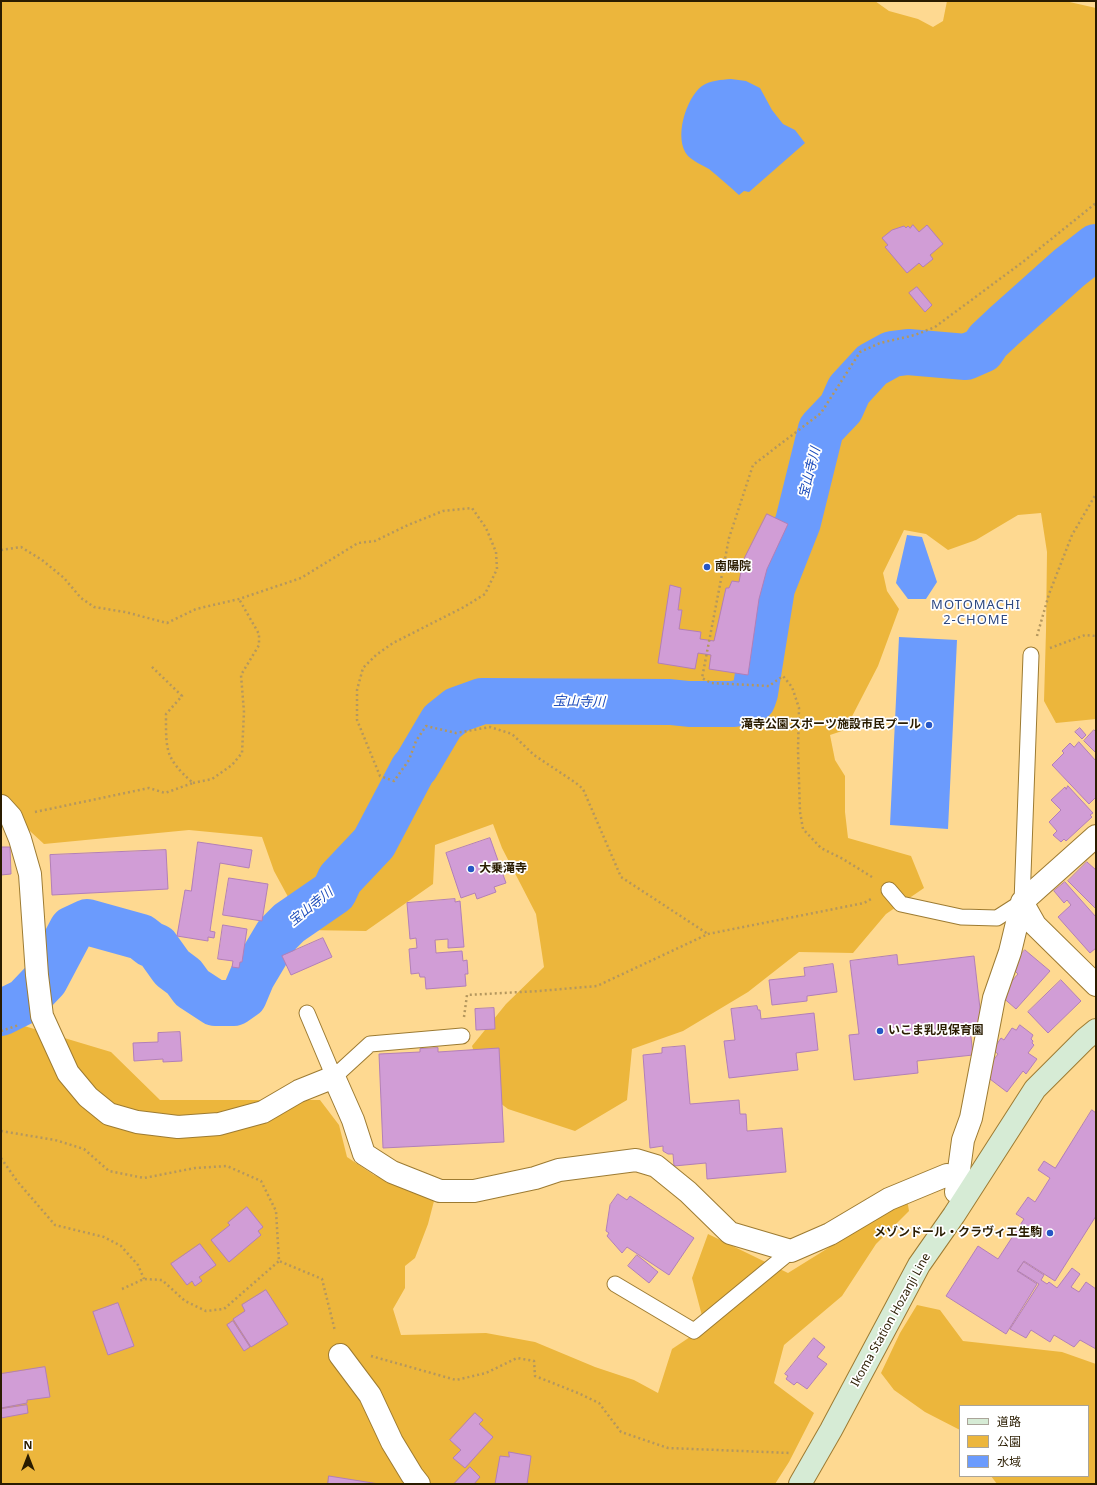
<!DOCTYPE html>
<meta charset="utf-8">
<style>
body{margin:0}
#map{position:relative;width:1097px;height:1485px;overflow:hidden;background:#fed991;font-family:"Noto Sans","Noto Sans JP",sans-serif}
canvas{display:block}
.frame{position:absolute;inset:0;border:2px solid #2a1c00;pointer-events:none}
.legend{position:absolute;left:959px;top:1405px;width:130px;height:72px;box-sizing:border-box;background:#fff;border:1px solid #aaa499;margin:0;padding:5px 7px;list-style:none;font-size:12px;color:#2a1c00}
.legend li{display:flex;align-items:center;gap:8px;height:20px}
.legend b{width:20px;border:1px solid #aaa499}
.north{position:absolute;left:8px;top:1437px;width:40px;height:40px;-webkit-text-stroke:3px #fff;paint-order:stroke;rotate:0deg;font-size:11px;font-weight:700;line-height:16px;text-align:center;color:#2a1c00}
.north::after{content:'';display:block;margin:auto;width:14px;height:18px;background:#2a1c00;clip-path:polygon(50% 0,100% 100%,50% 72%,0 100%)}
</style>
<div id="map">
<canvas width="1097" height="1485"></canvas>
<div class="frame"></div>
<ul class="legend">
<li><b style="height:5px;background:#d6ebd5"></b>道路</li>
<li><b style="height:11px;background:#ecb63c"></b>公園</li>
<li><b style="height:11px;background:#6b9bfd"></b>水域</li>
</ul>
<div class="north">N</div>
</div>
<script>
const ctx = document.querySelector('canvas').getContext('2d');
ctx.lineJoin = 'round';
function paint(path, color) { ctx.fillStyle = color; ctx.fill(path, 'evenodd'); }
function trace(path, color, width, dash) { ctx.strokeStyle = color; ctx.lineWidth = width; ctx.lineCap = dash ? 'butt' : 'round'; ctx.setLineDash(dash || []); ctx.stroke(path); }
function label(font, color, halo, rows, align = 'center') {
  ctx.font = font + ' "Noto Sans","Noto Sans JP",sans-serif'; ctx.lineWidth = 3.5; ctx.setLineDash([]); ctx.textBaseline = 'middle'; ctx.strokeStyle = halo; ctx.fillStyle = color; for (const [text, x, y, turn = 0] of rows) {
    ctx.save(); ctx.translate(x, y); ctx.rotate((+turn || 0) * Math.PI / 180); ctx.textAlign = isNaN(turn) ? turn : align; if (halo) ctx.strokeText(text, 0, 0); ctx.fillText(text, 0, 0); ctx.restore();
  }
}
const green = new Path2D(`
 M 1,1 L 875,1 L 889,11 L 918,19 L 933,27 L 943,21 L 947,1 L 1065,1 L 1096,8 L 1096,719 L 1056,723 L 1044,701 L 1046,631 L 1047,552 L 1041,513 L 1018,515 L 976,540 L 948,550 L 926,534 L 904,530 L 883,573 L 887,591 L 899,609 L 878,666 L 845,730 L 830,735 L 835,760 L 845,776 L 845,812 L 848,838 L 911,856 L 924,888 L 886,914 L 853,953 L 799,952 L 748,992 L 683,1031 L 632,1049 L 627,1100 L 575,1131 L 508,1109 L 488,1094 L 472,1046 L 506,1004 L 544,967 L 536,914 L 502,848 L 493,824 L 435,845 L 433,884 L 366,931 L 306,930 L 274,871 L 262,837 L 189,830 L 44,844 L 6,809 L 1,812 Z
 M 1,1019 L 111,1052 L 160,1100 L 320,1100 L 339,1125 L 347,1157 L 374,1175 L 434,1201 L 428,1224 L 415,1258 L 405,1266 L 405,1288 L 393,1309 L 401,1335 L 486,1333 L 535,1342 L 595,1367 L 634,1380 L 658,1393 L 672,1349 L 705,1327 L 692,1278 L 708,1234 L 788,1273 L 907,1199 L 909,1211 L 876,1244 L 842,1296 L 784,1345 L 774,1383 L 814,1413 L 789,1462 L 775,1484 L 1,1484 Z
 M 917,1305 L 940,1310 L 963,1341 L 1062,1352 L 1096,1364 L 1096,1484 L 997,1484 L 991,1476 L 1088,1476 L 1088,1406 L 960,1406 L 960,1430 L 925,1412 L 894,1390 L 881,1373 L 900,1333 Z`);
const water = new Path2D(`
 M 731,79 L 746,81 L 760,88 L 772,110 L 783,124 L 795,130 L 805,143 L 749,192 L 744,191 L 739,195 C 729,186 719,177 709,169 C 702,165 693,161 688,156 C 673,139 686,98 702,86 C 711,80 721,80 731,79 Z
 M 907,535 L 922,537 L 937,582 L 926,599 L 908,599 L 896,583 Z
 M 899,637 L 957,640 L 948,829 L 890,825 Z`);
const river = new Path2D(`
 M 1,1013 L 25,1001 L 45,980 L 72,929 L 87,922 L 141,937 L 150,944 L 157,947 L 172,968 L 184,977 L 192,988 L 215,1003 L 234,1003 L 244,996 L 252,977 L 277,935 L 289,923 L 334,892 L 340,879 L 374,843 L 413,769 L 416,766 L 442,722 L 457,710 L 482,701 L 670,702 L 689,704 L 734,704 L 753,699 L 755,693 L 772,588 L 798,522 L 821,429 L 841,408 L 849,390 L 872,365 L 892,354 L 908,352 L 966,357 L 982,350 L 988,341 L 1004,326 L 1069,268 L 1096,247`);
const building = new Path2D(`
 M 913,225 L 919,232 L 927,225 L 943,244 L 930,255 L 933,259 L 923,267 L 919,263 L 907,273 L 885,247 L 888,245 L 882,238 L 892,230 L 904,226 L 906,228 L 908,226 L 910,228 Z
 M 917,287 L 932,305 L 925,312 L 909,293 Z
 M 767,514 L 788,524 L 767,569 L 759,599 L 748,675 L 709,669 L 711,655 L 698,653 L 695,669 L 658,663 L 670,585 L 681,588 L 678,610 L 682,610 L 679,629 L 701,632 L 700,639 L 714,641 L 726,588 L 729,588 L 732,581 L 739,582 L 743,561 Z
 M 1080,728 L 1086,735 L 1082,739 L 1075,732 Z
 M 1094,730 L 1096,732 L 1096,753 L 1084,741 Z
 M 1079,742 L 1096,761 L 1096,797 L 1089,804 L 1052,765 L 1064,753 L 1062,751 L 1070,743 L 1074,747 Z
 M 1068,786 L 1093,813 L 1090,815 L 1092,817 L 1066,841 L 1064,839 L 1061,842 L 1053,835 L 1057,831 L 1049,822 L 1061,810 L 1051,800 L 1065,787 L 1066,789 Z
 M 490,838 L 506,883 L 494,887 L 496,892 L 477,899 L 475,893 L 461,898 L 446,853 Z
 M 198,842 L 252,850 L 249,868 L 220,863 L 210,931 L 215,932 L 214,938 L 208,937 L 208,941 L 177,936 L 185,890 L 191,891 Z
 M 1,847 L 10,847 L 11,874 L 1,875 Z
 M 166,850 L 168,889 L 52,895 L 50,855 Z
 M 1087,862 L 1096,870 L 1096,909 L 1068,881 Z
 M 229,878 L 268,884 L 262,921 L 223,915 Z
 M 1065,882 L 1096,917 L 1096,948 L 1090,953 L 1058,917 L 1071,905 L 1067,900 L 1064,903 L 1054,891 Z
 M 455,899 L 455,902 L 460,901 L 464,947 L 448,948 L 448,939 L 435,940 L 436,953 L 462,951 L 463,961 L 467,960 L 468,974 L 465,974 L 466,986 L 426,989 L 425,977 L 420,977 L 419,973 L 411,974 L 409,949 L 417,948 L 416,938 L 410,939 L 407,903 Z
 M 223,925 L 247,929 L 242,962 L 240,962 L 239,968 L 232,967 L 233,961 L 218,959 Z
 M 323,938 L 332,957 L 291,975 L 282,956 Z
 M 1025,950 L 1050,971 L 1016,1009 L 1000,995 L 1018,974 L 1010,966 Z
 M 897,955 L 898,965 L 974,956 L 982,1026 L 970,1028 L 973,1055 L 917,1061 L 918,1073 L 854,1080 L 849,1035 L 859,1034 L 850,961 Z
 M 833,964 L 837,992 L 807,996 L 807,1001 L 772,1005 L 769,980 L 805,976 L 804,968 Z
 M 1061,980 L 1081,1001 L 1048,1033 L 1028,1012 Z
 M 757,1006 L 758,1010 L 760,1010 L 761,1019 L 814,1013 L 818,1050 L 796,1053 L 798,1070 L 729,1078 L 724,1041 L 735,1040 L 731,1009 Z
 M 494,1008 L 495,1029 L 476,1030 L 475,1009 Z
 M 1020,1025 L 1033,1035 L 1031,1039 L 1033,1041 L 1032,1043 L 1034,1045 L 1028,1053 L 1037,1059 L 1026,1074 L 1023,1071 L 1007,1092 L 986,1076 L 986,1070 L 998,1054 L 993,1050 L 1001,1038 L 1004,1040 L 1012,1028 L 1016,1030 Z
 M 180,1032 L 182,1061 L 163,1062 L 163,1059 L 134,1061 L 133,1043 L 158,1042 L 158,1033 Z
 M 685,1046 L 690,1104 L 739,1100 L 740,1114 L 746,1114 L 747,1131 L 782,1128 L 786,1172 L 707,1179 L 706,1163 L 674,1166 L 673,1154 L 668,1154 L 663,1151 L 663,1146 L 650,1148 L 643,1055 L 662,1053 L 662,1048 Z
 M 438,1048 L 438,1052 L 499,1048 L 504,1142 L 383,1148 L 379,1054 L 420,1052 L 420,1049 Z
 M 1092,1110 L 1096,1113 L 1096,1216 L 1055,1281 L 1024,1261 L 1017,1271 L 1037,1284 L 1006,1334 L 946,1296 L 978,1246 L 998,1259 L 1024,1219 L 1016,1214 L 1028,1197 L 1035,1202 L 1050,1178 L 1038,1170 L 1044,1161 L 1055,1168 Z
 M 618,1194 L 627,1200 L 630,1196 L 694,1238 L 669,1275 L 627,1247 L 622,1253 L 607,1236 L 609,1233 L 606,1231 L 610,1205 Z
 M 247,1207 L 263,1227 L 258,1231 L 261,1235 L 229,1262 L 211,1240 L 230,1225 L 228,1223 Z
 M 200,1244 L 216,1265 L 199,1277 L 202,1281 L 195,1286 L 192,1281 L 187,1285 L 171,1264 Z
 M 637,1255 L 658,1272 L 649,1283 L 628,1266 Z
 M 1024,1262 L 1044,1275 L 1041,1280 L 1047,1284 L 1049,1282 L 1057,1288 L 1072,1268 L 1080,1274 L 1071,1287 L 1079,1292 L 1086,1282 L 1096,1289 L 1096,1349 L 1080,1340 L 1074,1347 L 1054,1335 L 1050,1342 L 1031,1330 L 1026,1338 L 1010,1329 L 1039,1284 L 1018,1271 Z
 M 266,1290 L 288,1324 L 251,1347 L 233,1319 L 245,1311 L 242,1305 Z
 M 118,1303 L 134,1346 L 108,1355 L 93,1312 Z
 M 233,1321 L 250,1347 L 244,1351 L 227,1325 Z
 M 814,1338 L 825,1347 L 817,1357 L 827,1364 L 807,1389 L 797,1382 L 794,1385 L 786,1379 L 788,1376 L 785,1374 Z
 M 45,1367 L 50,1397 L 27,1400 L 27,1403 L 1,1408 L 1,1374 Z
 M 27,1405 L 28,1413 L 1,1418 L 1,1409 Z
 M 475,1413 L 483,1420 L 479,1424 L 493,1437 L 465,1468 L 453,1458 L 461,1450 L 450,1440 Z
 M 509,1452 L 531,1456 L 527,1484 L 495,1484 L 500,1456 L 509,1457 Z
 M 470,1467 L 480,1477 L 474,1484 L 454,1484 Z
 M 329,1476 L 379,1484 L 328,1484 Z`);
const path = new Path2D(`
 M 1,550 L 21,547 L 42,560 L 64,578 L 81,598 L 94,607 L 125,612 L 167,623 L 196,609 L 239,599 L 301,578 L 358,543 L 375,541 L 408,525 L 443,511 L 472,508 L 486,528 L 496,552 L 497,569 L 485,594 L 464,607 L 393,643 L 376,655 L 363,668 L 357,690 L 357,720 L 380,776 L 394,781 L 409,760 L 416,741 L 426,726 L 456,733 L 490,727 L 512,734 L 534,755 L 576,783 L 583,789 L 621,877 L 708,934
 M 1037,636 L 1049,594 L 1072,535 L 1096,494
 M 1050,648 L 1085,635 L 1096,636
 M 193,783 L 212,779 L 232,765 L 242,753 L 244,712 L 241,675 L 259,645 L 259,634 L 239,599
 M 35,812 L 149,788 L 165,793 L 193,783 C 165,758 166,751 166,714 L 182,696 L 150,665
 M 872,877 L 843,859 L 821,848 L 803,829 L 800,812 L 798,750 L 799,708 L 792,687 L 783,676 L 769,686 L 711,683 L 702,678 L 729,538 L 753,465 L 821,413 L 860,352 L 880,343 L 915,335 L 935,327 L 1024,261 L 1096,203
 M 464,1017 L 467,995 L 539,991 L 597,986 L 708,934 L 864,903 L 871,899
 M 1,1031 L 19,1025
 M 1,1131 L 55,1140 L 84,1149 L 109,1171 L 144,1178 L 195,1168 L 227,1166 L 261,1181 L 276,1211 L 279,1261 L 322,1279 L 335,1331
 M 1,1158 L 17,1181 L 55,1225 L 104,1237 L 121,1246 L 138,1265 L 144,1279
 M 122,1289 L 144,1279 L 162,1280 L 185,1301 L 206,1311 L 224,1309 L 279,1261
 M 371,1356 L 456,1380 L 486,1373 L 517,1358 L 534,1361 L 535,1376 L 578,1393 L 599,1403 L 621,1432 L 668,1448 L 790,1453`);
const service = new Path2D(`
 M 889,890 L 901,904 L 961,917 L 997,918 L 1022,902 L 1031,655
 M 307,1013 L 334,1077 L 370,1044 L 462,1036
 M 615,1284 L 694,1331 L 791,1251`);
const minor = new Path2D(`
 M 1,806 L 11,817 L 20,839 L 30,874 L 37,975 L 42,1016 L 68,1073 L 88,1097 L 109,1114 L 137,1122 L 178,1127 L 219,1124 L 263,1112 L 299,1091 L 334,1077 L 353,1120 L 364,1154 L 392,1172 L 440,1191 L 474,1191 L 535,1178 L 559,1170 L 636,1160 L 656,1166 L 688,1192 L 730,1233 L 791,1251 L 830,1234 L 889,1199 L 947,1175 L 958,1179
 M 1022,902 L 1035,925 L 1096,985
 M 956,1192 L 963,1140 L 971,1118 L 994,998 L 1010,952 L 1022,902 L 1096,836
 M 340,1355 L 370,1395 L 392,1442 L 412,1475 L 419,1484`);
const secondary = new Path2D(`
 M 800,1484 L 831,1430 L 919,1265 L 954,1215 L 1035,1089 L 1085,1039 L 1096,1030`);
const markers = [
 [707,567,4,"#2656c4"],
 [929,725,4,"#2656c4"],
 [471,869,4,"#2656c4"],
 [880,1031,4,"#2656c4"],
 [1050,1233,4,"#2656c4"]
];
const poiNames = [
 ["南陽院",715,567],
 ["滝寺公園スポーツ施設市民プール",921,725,"right"],
 ["大乗滝寺",479,869],
 ["いこま乳児保育園",888,1031],
 ["メゾンドール・クラヴィエ生駒",1042,1233,"right"]
];
const streetNames = [
 ["Ikoma Station Hozanji Line",891,1320,-61]
];
const waterNames = [
 ["宝山寺川",810,473,-76],
 ["宝山寺川",579,702,1],
 ["宝山寺川",311,907,-39]
];
const neighbourhoodNames = [
 ["MOTOMACHI",976,605],
 ["2-CHOME",976,620]
];
paint(green, '#ecb63c');
paint(water, '#6b9bfd');
trace(river, '#6b9bfd', 46);
paint(building, '#d19dd6');
trace(building, '#b27fb7', 1);
trace(service, '#9d7b32', 17);
trace(minor, '#9d7b32', 24);
trace(secondary, '#9d7b32', 24);
trace(path, '#b4975e', 2.5, [2, 3]);
trace(service, '#fff', 15);
trace(minor, '#fff', 22);
trace(secondary, '#d6ebd5', 22);
for (const [x, y, r, color] of markers) { const dot = new Path2D(); dot.arc(x, y, r, 0, 2 * Math.PI); ctx.fillStyle = color; ctx.fill(dot); trace(dot, '#fff', 1.5); }
label('bold 12px', '#2a1c00', '#fff', poiNames, 'left');
label('12px', '#2a1c00', '#fff', streetNames);
label('italic 13px', '#1b4bbb', '#fff', waterNames);
ctx.letterSpacing = '1px';
label('13px', '#2d4881', '#fff', neighbourhoodNames);
ctx.letterSpacing = '0px';
</script>
